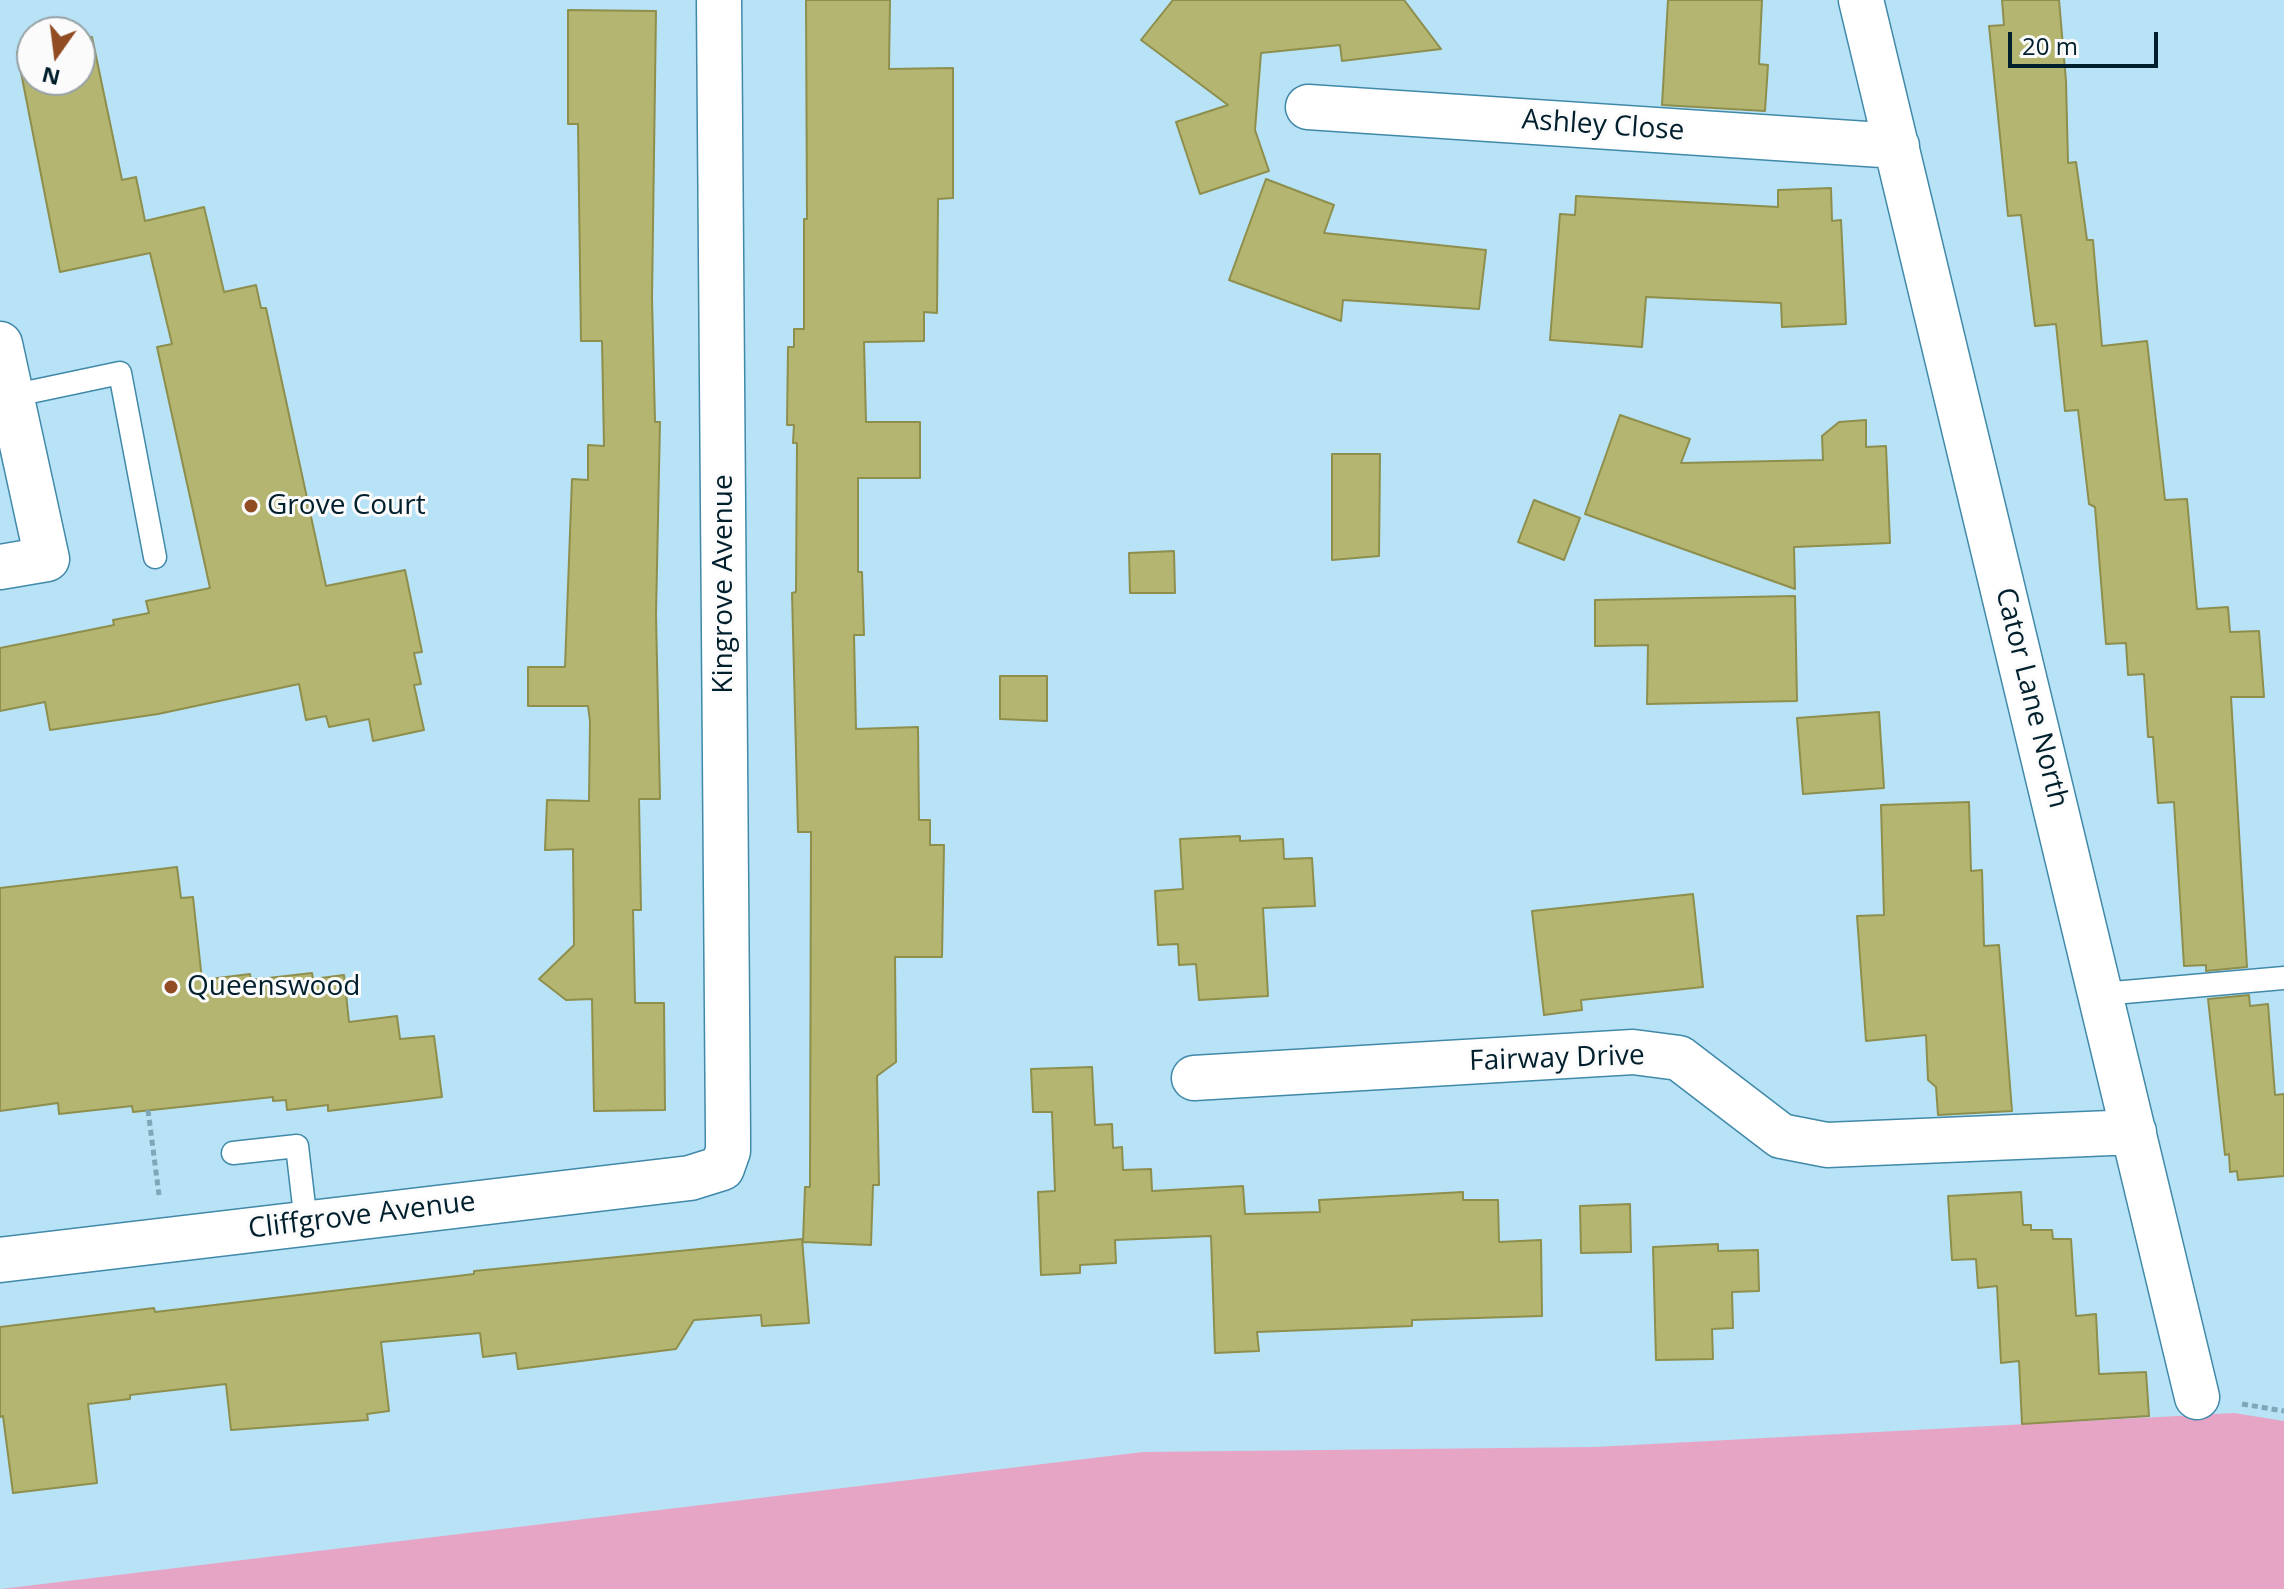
<!DOCTYPE html>
<style>
body{margin:0}
#map{position:relative;width:2284px;height:1589px;overflow:hidden;background:#b8e2f6;font-family:"Open Sans",sans-serif}
canvas{display:block}
.north{position:absolute;left:16px;top:16px;width:80px;height:80px;box-sizing:border-box;background:#fbfbfb;border:2px solid #97a3a8;border-radius:50%;rotate:194deg;font-size:22px;font-weight:700;line-height:32px;text-align:center;color:#001f2c}
.north::after{content:'';display:block;margin:auto;width:28px;height:36px;background:#924c23;clip-path:polygon(50% 0,100% 100%,50% 72%,0 100%)}
.scale{position:absolute;left:2008px;top:32px;width:150px;height:36px;box-sizing:border-box;border:4px solid #001f2c;border-top:0;padding-left:10px;font-size:24px;line-height:28px;white-space:nowrap;color:#001f2c;-webkit-text-stroke:6px #fbfbfb;paint-order:stroke}
</style>
<div id="map">
<canvas width="2284" height="1589"></canvas>
<div class="north">N</div>
<div class="scale">20 m</div>
</div>
<script>
const ctx = document.querySelector('canvas').getContext('2d');
ctx.lineJoin = 'round';
function paint(path, color) { ctx.fillStyle = color; ctx.fill(path, 'evenodd'); }
function trace(path, color, width, dash) { ctx.strokeStyle = color; ctx.lineWidth = width; ctx.lineCap = dash ? 'butt' : 'round'; ctx.setLineDash(dash || []); ctx.stroke(path); }
function label(font, color, halo, rows, align = 'center') {
  ctx.font = font + ' "Open Sans",sans-serif'; ctx.lineWidth = 6; ctx.setLineDash([]); ctx.textBaseline = 'middle'; ctx.strokeStyle = halo; ctx.fillStyle = color; for (const [text, x, y, turn = 0] of rows) {
    ctx.save(); ctx.translate(x, y); ctx.rotate((+turn || 0) * Math.PI / 180); ctx.textAlign = isNaN(turn) ? turn : align; if (halo) ctx.strokeText(text, 0, 0); ctx.fillText(text, 0, 0); ctx.restore();
  }
}
const green = new Path2D(`
 M 2234,1413 L 2284,1421 L 2284,1589 L 1,1589 L 1143,1452 L 1596,1447 Z`);
const building = new Path2D(`
 M 806,0 L 890,0 L 889,69 L 953,68 L 953,198 L 938,199 L 937,313 L 924,312 L 924,341 L 864,342 L 866,422 L 920,422 L 920,478 L 858,478 L 858,572 L 862,572 L 864,635 L 854,635 L 856,729 L 918,727 L 919,820 L 930,820 L 930,845 L 944,845 L 942,957 L 895,957 L 896,1062 L 877,1076 L 879,1185 L 873,1185 L 871,1245 L 803,1242 L 805,1187 L 810,1187 L 811,832 L 798,832 L 792,593 L 796,592 L 797,443 L 793,443 L 794,425 L 787,425 L 788,347 L 794,347 L 794,329 L 804,329 L 804,219 L 807,219 Z
 M 1173,0 L 1404,0 L 1441,49 L 1342,61 L 1340,45 L 1261,53 L 1255,130 L 1269,171 L 1200,194 L 1176,122 L 1228,105 L 1141,40 Z
 M 1668,0 L 1762,0 L 1759,64 L 1768,65 L 1765,111 L 1662,105 Z
 M 2002,0 L 2059,0 L 2066,81 L 2068,163 L 2076,162 L 2087,240 L 2093,240 L 2102,346 L 2147,341 L 2165,500 L 2187,499 L 2197,609 L 2228,607 L 2230,632 L 2259,631 L 2264,697 L 2231,697 L 2247,967 L 2206,971 L 2206,965 L 2184,966 L 2174,802 L 2158,803 L 2153,737 L 2148,737 L 2144,674 L 2128,675 L 2126,643 L 2106,644 L 2095,507 L 2089,504 L 2078,410 L 2065,411 L 2056,324 L 2035,326 L 2021,215 L 2008,216 L 1989,26 L 2004,25 Z
 M 568,10 L 656,11 L 652,298 L 655,422 L 660,422 L 656,615 L 660,799 L 639,799 L 641,910 L 633,910 L 635,1003 L 664,1003 L 665,1110 L 594,1111 L 592,999 L 566,1000 L 539,979 L 574,945 L 573,849 L 545,850 L 547,800 L 589,801 L 590,721 L 588,706 L 528,706 L 528,667 L 565,667 L 572,479 L 588,480 L 588,445 L 604,446 L 602,341 L 581,341 L 578,124 L 568,124 Z
 M 92,37 L 122,180 L 136,177 L 145,221 L 204,207 L 224,292 L 256,285 L 261,308 L 266,308 L 326,586 L 405,570 L 422,652 L 414,653 L 421,684 L 414,685 L 424,730 L 373,741 L 369,719 L 329,727 L 326,716 L 306,720 L 299,684 L 158,714 L 50,730 L 45,702 L 0,711 L 0,648 L 114,625 L 113,620 L 149,613 L 146,601 L 210,588 L 157,347 L 172,344 L 150,253 L 60,272 L 17,52 L 32,49 L 32,80 L 80,80 L 80,40 Z
 M 1266,179 L 1334,205 L 1324,233 L 1486,250 L 1479,309 L 1343,300 L 1341,321 L 1229,280 Z
 M 1831,188 L 1832,221 L 1841,220 L 1846,324 L 1782,327 L 1781,303 L 1646,297 L 1642,347 L 1550,340 L 1560,214 L 1575,215 L 1576,196 L 1778,207 L 1778,190 Z
 M 1620,415 L 1690,439 L 1681,463 L 1823,460 L 1822,436 L 1839,422 L 1866,420 L 1866,447 L 1886,446 L 1890,543 L 1794,547 L 1795,589 L 1585,514 Z
 M 1332,454 L 1380,454 L 1379,556 L 1332,560 Z
 M 1534,500 L 1580,518 L 1564,560 L 1518,542 Z
 M 1174,551 L 1175,593 L 1130,593 L 1129,553 Z
 M 1795,596 L 1797,701 L 1647,704 L 1648,645 L 1595,646 L 1595,600 Z
 M 1000,676 L 1047,676 L 1047,721 L 1000,719 Z
 M 1879,712 L 1884,788 L 1803,794 L 1797,718 Z
 M 1969,802 L 1971,871 L 1982,870 L 1984,946 L 1999,945 L 2012,1111 L 1938,1115 L 1936,1087 L 1928,1080 L 1926,1035 L 1866,1041 L 1857,916 L 1884,915 L 1881,805 Z
 M 1240,836 L 1240,841 L 1283,839 L 1284,859 L 1312,858 L 1315,906 L 1263,908 L 1268,996 L 1199,1000 L 1196,964 L 1179,965 L 1178,944 L 1158,945 L 1155,891 L 1183,889 L 1180,839 Z
 M 177,867 L 181,898 L 193,897 L 202,980 L 250,974 L 251,980 L 312,973 L 313,979 L 344,975 L 349,1022 L 397,1016 L 400,1039 L 434,1036 L 442,1097 L 328,1111 L 328,1105 L 287,1110 L 286,1100 L 273,1101 L 273,1097 L 133,1112 L 132,1106 L 59,1114 L 58,1103 L 0,1111 L 0,888 Z
 M 1693,894 L 1703,987 L 1581,1000 L 1582,1010 L 1544,1015 L 1532,911 Z
 M 2249,995 L 2250,1006 L 2268,1004 L 2275,1095 L 2284,1094 L 2284,1176 L 2238,1180 L 2237,1171 L 2230,1172 L 2229,1154 L 2225,1155 L 2208,999 Z
 M 1092,1067 L 1095,1125 L 1112,1124 L 1113,1148 L 1122,1147 L 1123,1170 L 1151,1169 L 1152,1191 L 1243,1186 L 1245,1214 L 1320,1212 L 1319,1200 L 1463,1192 L 1463,1200 L 1498,1200 L 1499,1242 L 1541,1240 L 1542,1316 L 1412,1320 L 1412,1326 L 1257,1332 L 1259,1351 L 1215,1353 L 1211,1236 L 1115,1240 L 1116,1263 L 1080,1265 L 1080,1273 L 1041,1275 L 1038,1192 L 1055,1191 L 1052,1112 L 1033,1112 L 1031,1069 Z
 M 2021,1192 L 2023,1225 L 2031,1225 L 2031,1230 L 2052,1230 L 2053,1239 L 2071,1239 L 2076,1316 L 2096,1314 L 2099,1374 L 2146,1372 L 2149,1416 L 2022,1424 L 2019,1361 L 2001,1363 L 1997,1286 L 1978,1288 L 1976,1259 L 1952,1260 L 1948,1196 Z
 M 1630,1204 L 1631,1252 L 1581,1253 L 1580,1206 Z
 M 802,1239 L 809,1323 L 762,1326 L 761,1315 L 694,1320 L 676,1349 L 518,1369 L 516,1353 L 483,1357 L 480,1333 L 381,1342 L 389,1411 L 367,1414 L 368,1420 L 231,1430 L 226,1384 L 130,1395 L 130,1399 L 88,1404 L 97,1483 L 13,1493 L 3,1416 L 0,1417 L 0,1327 L 154,1308 L 155,1312 L 240,1302 L 474,1274 L 474,1271 Z
 M 1718,1244 L 1718,1251 L 1758,1250 L 1759,1291 L 1732,1292 L 1733,1328 L 1712,1329 L 1713,1359 L 1656,1360 L 1653,1247 Z`);
const path = new Path2D(`
 M 148,1110 L 159,1195
 M 2242,1404 L 2284,1411`);
const service = new Path2D(`
 M 11,396 L 120,373 L 155,557
 M 2102,994 L 2284,978
 M 233,1153 L 297,1146 L 306,1223`);
const minor = new Path2D(`
 M 1861,0 L 2197,1397
 M 1308,107 L 1897,146
 M 0,344 L 47,559 L 0,567
 M 1194,1078 L 1633,1052 L 1679,1058 L 1781,1136 L 1827,1145 L 2134,1132
 M 0,1260 L 690,1178 L 722,1168 L 728,1151 L 728,1136 L 719,0`);
const markers = [
 [251,506,8,"#924c23"],
 [171,987,8,"#924c23"]
];
const streetNames = [
 ["Ashley Close",1603,126,4],
 ["Kingrove Avenue",724,584,-90],
 ["Cator Lane North",2031,698,76],
 ["Fairway Drive",1557,1059,-2],
 ["Cliffgrove Avenue",362,1216,-7]
];
const poiNames = [
 ["Grove Court",267,506],
 ["Queenswood",187,987]
];
paint(green, '#e7a5c5');
paint(building, '#b4b570');
trace(building, '#8e8e4d', 2);
trace(service, '#4089a9', 25);
trace(minor, '#4089a9', 47);
trace(path, '#80a7b9', 5, [6, 4]);
trace(service, '#fff', 22);
trace(minor, '#fff', 44);
for (const [x, y, r, color] of markers) { const dot = new Path2D(); dot.arc(x, y, r, 0, 2 * Math.PI); ctx.fillStyle = color; ctx.fill(dot); trace(dot, '#fbfbfb', 3); }
label('28px', '#001f2c', '#fbfbfb', streetNames);
label('28px', '#001f2c', '#fbfbfb', poiNames, 'left');
</script>
